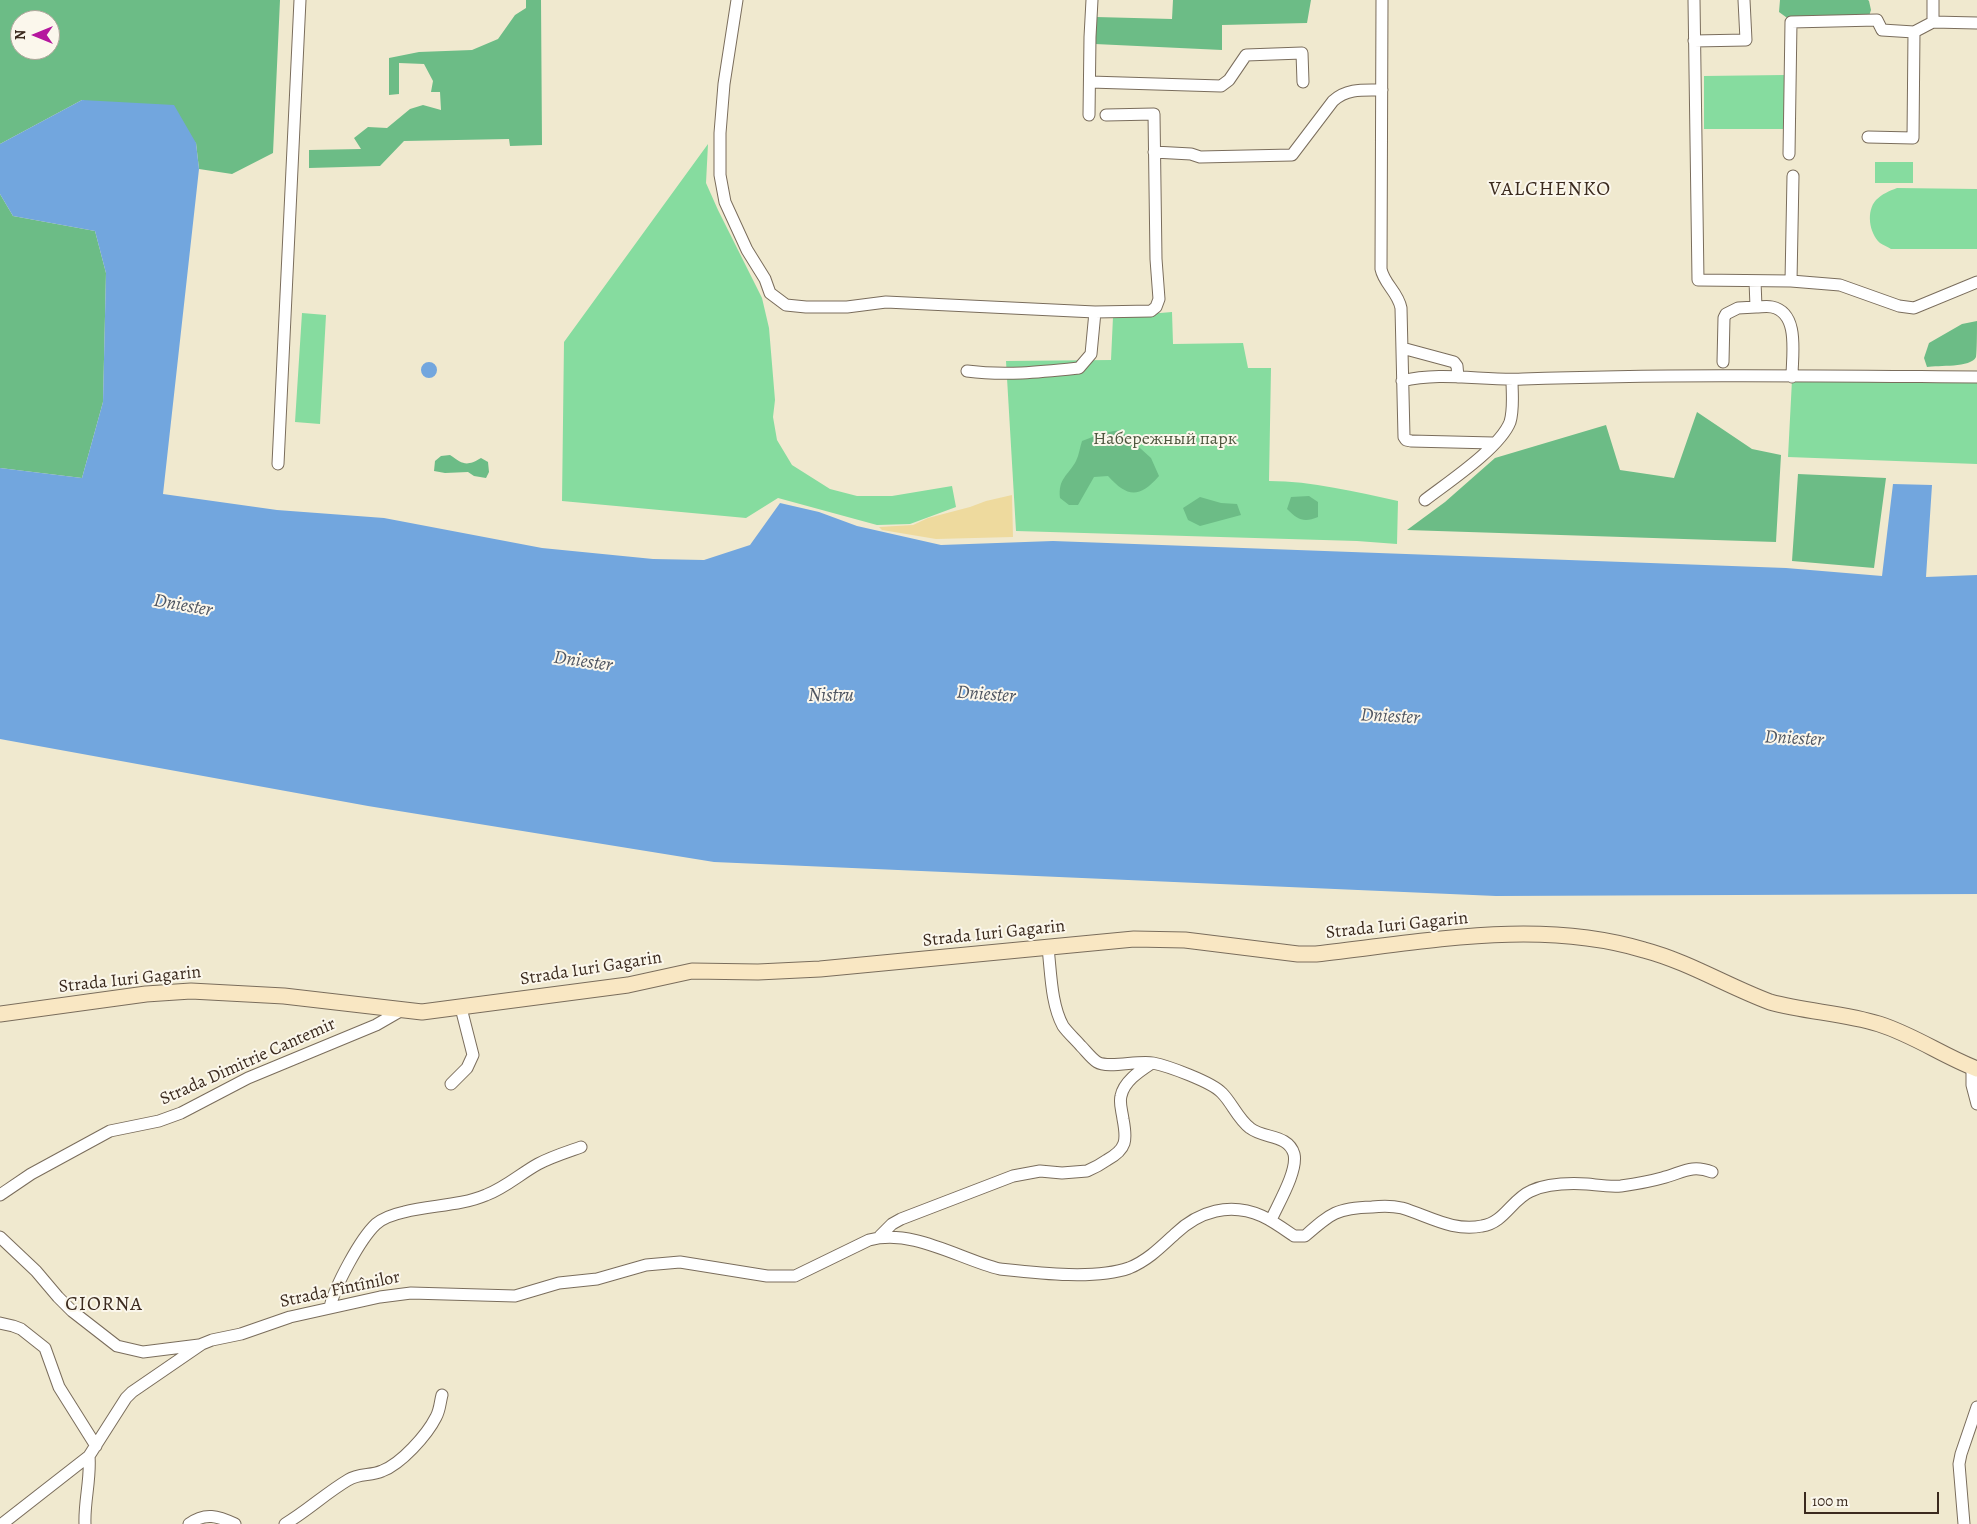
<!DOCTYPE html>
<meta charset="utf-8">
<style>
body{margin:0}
#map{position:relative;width:1977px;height:1524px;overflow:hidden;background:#f0e9cf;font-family:Alegreya,serif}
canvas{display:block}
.north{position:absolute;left:10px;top:10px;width:50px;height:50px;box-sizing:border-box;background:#fbf7ec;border:1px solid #aea59a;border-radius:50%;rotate:270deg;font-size:14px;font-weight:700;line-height:20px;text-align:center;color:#3b2a1e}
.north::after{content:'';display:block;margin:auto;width:18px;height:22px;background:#b5179e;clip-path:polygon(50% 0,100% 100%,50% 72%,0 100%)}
.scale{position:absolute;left:1804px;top:1492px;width:135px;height:22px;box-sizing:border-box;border:2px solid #3b2a1e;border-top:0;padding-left:6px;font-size:15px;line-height:18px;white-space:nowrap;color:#3b2a1e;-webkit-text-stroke:4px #fbf7ec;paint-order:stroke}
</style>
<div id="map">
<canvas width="1977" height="1524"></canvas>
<div class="north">N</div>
<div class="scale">100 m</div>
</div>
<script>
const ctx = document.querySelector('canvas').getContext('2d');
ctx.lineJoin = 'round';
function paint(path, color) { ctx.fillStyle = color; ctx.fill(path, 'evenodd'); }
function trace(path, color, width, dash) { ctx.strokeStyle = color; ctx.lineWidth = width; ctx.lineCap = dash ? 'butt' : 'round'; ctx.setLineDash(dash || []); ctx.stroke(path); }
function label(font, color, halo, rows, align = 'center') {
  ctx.font = font + ' Alegreya,serif'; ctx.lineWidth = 4; ctx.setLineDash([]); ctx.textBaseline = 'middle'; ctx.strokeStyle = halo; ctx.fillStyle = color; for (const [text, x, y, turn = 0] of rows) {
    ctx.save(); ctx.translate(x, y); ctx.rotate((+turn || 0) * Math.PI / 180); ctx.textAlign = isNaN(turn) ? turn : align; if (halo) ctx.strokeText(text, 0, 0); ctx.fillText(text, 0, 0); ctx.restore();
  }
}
const green = new Path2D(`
 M 1784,75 L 1784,129 L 1704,129 L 1704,76 Z
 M 708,144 L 706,183 L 718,210 L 762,298 L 769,328 L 775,400 L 773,417 L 777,440 L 792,465 L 830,489 L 857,496 L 892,496 L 952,486 L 956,507 L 910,524 L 877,525 L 778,498 L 746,518 L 562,501 L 564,342 Z
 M 1875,162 L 1913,162 L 1913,183 L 1875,183 Z
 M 1897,188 L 1977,189 L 1977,249 L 1891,249 C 1888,247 1883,245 1880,243 C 1869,233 1866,211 1876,200 C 1882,194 1889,191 1897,188 Z
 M 1172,312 L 1173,344 L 1243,343 L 1248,368 L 1271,368 L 1269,481 C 1312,481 1356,492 1398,501 L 1397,544 L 1357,541 L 1016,531 L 1006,361 L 1111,360 L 1113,317 Z
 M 302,313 L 326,315 L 320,424 L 295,422 Z
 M 1792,380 L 1977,380 L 1977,464 L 1788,457 Z`);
const forest = new Path2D(`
 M 0,0 L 280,0 L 273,153 L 232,174 L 199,169 L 196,143 L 82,100 L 0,144 ZM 20,20 L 50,20 L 50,50 L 20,50 Z
 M 526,0 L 541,0 L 542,145 L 510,146 L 509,139 L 404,141 L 380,166 L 309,168 L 309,150 L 361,149 L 354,138 L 368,127 L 387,128 L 410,109 L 423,105 L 441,110 L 440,92 L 431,92 L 433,81 L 424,64 L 399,63 L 399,94 L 389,95 L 389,58 L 419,52 L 472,50 L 498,39 L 515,15 L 526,8 Z
 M 1173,0 L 1311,0 L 1307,23 L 1222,25 L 1222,50 L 1095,44 L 1096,17 L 1172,19 Z
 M 1780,0 L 1868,0 L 1869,1 L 1871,10 L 1868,19 L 1790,20 L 1779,12 Z
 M 0,194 L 13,216 L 95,231 L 106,273 L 103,402 L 82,478 L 0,468 Z
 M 1977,321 C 1977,329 1977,350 1976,357 C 1971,368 1938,365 1927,367 L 1924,358 L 1929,343 L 1962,324 Z
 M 1697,412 L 1752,449 L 1781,455 L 1776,542 L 1407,530 L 1445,502 L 1495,458 L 1606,425 L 1620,470 L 1674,478 Z
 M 1120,430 L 1151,458 L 1159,476 C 1139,499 1127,497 1108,476 L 1094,477 L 1078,505 L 1069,505 L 1060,498 C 1058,478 1068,476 1076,461 C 1079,455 1080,447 1082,441 L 1103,433 Z
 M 450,455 C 463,464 466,467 481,458 L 488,462 L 489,472 L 486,478 L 474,476 L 468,472 L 445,473 L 434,471 L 435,461 L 441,456 Z
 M 1798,474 L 1886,478 L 1874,568 L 1792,561 Z
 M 1309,496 L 1318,502 L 1318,517 C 1304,523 1298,520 1287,509 L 1291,497 Z
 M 1200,497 L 1221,503 L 1237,504 L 1241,515 L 1200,526 L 1188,520 L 1183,508 Z`);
const sand = new Path2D(`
 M 1012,495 L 1013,537 L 936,539 L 882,530 L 879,527 L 913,525 L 928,518 L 970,507 L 986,501 Z`);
const water = new Path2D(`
 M 82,100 L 174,105 L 196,143 L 199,169 L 163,494 L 277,510 L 384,518 L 542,548 L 653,559 L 704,560 L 750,545 L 780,503 L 819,512 L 857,526 L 941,545 L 1053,541 L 1786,568 L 1882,576 L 1893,484 L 1932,485 L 1926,577 L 1977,575 L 1977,894 L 1496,896 L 714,862 L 368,806 L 0,739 L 0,468 L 82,478 L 103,402 L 106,273 L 95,231 L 13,216 L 0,194 L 0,144 Z
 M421 370a8 8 0 1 1 16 0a8 8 0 1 1-16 0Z`);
const street = new Path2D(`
 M 737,0 L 724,84 L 720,133 L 720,175 L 725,202 L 747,250 L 765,279 L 770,293 L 786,305 L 806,307 L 847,307 L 886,302 L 1095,312 L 1151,311 L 1156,307 L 1159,299 L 1156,259 L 1154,114 L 1106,115
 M 1382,0 L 1381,269 C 1384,284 1398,292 1401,308 L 1404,437 L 1406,440 L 1411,441 L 1493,443
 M 1694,0 L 1698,280 L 1791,281 L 1840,285 L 1899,306 L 1914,308 L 1977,282
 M 1933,0 L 1933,22 L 1977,23
 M 1694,41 L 1746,40 L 1744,0
 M 1090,82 L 1221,86 L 1229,80 L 1246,55 L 1302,53 L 1303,82
 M 1089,115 L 1090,37 L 1092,0
 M 1868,137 L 1913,138 L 1914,32
 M 1154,152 L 1191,154 L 1200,157 L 1292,155 L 1333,101 C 1347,88 1364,90 1382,90
 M 1789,154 L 1791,22 L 1877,20 L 1882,30 L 1914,32 L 1933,22
 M 1755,281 L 1756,307 C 1761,307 1767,306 1772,307 C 1800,313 1792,355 1792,377
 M 1791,281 L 1793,176
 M 1402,348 L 1454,362 L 1457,366 L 1458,377
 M 1723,362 L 1724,318 L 1726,314 L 1738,308 L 1756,307
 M 967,371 C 1005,376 1041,372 1079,368 L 1091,354 L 1095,312
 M 1402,381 C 1441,371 1483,381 1523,379 C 1674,374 1826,376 1977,377
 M 278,464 L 300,0
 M 1425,500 C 1447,483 1500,448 1510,422 C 1514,409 1512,393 1512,380
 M 1048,948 C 1051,973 1051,1004 1063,1026 C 1068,1033 1075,1039 1081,1046 C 1086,1051 1091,1058 1097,1062 C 1108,1069 1138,1060 1153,1063 C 1168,1066 1212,1082 1222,1093 C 1232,1103 1238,1119 1250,1128 C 1264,1139 1288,1134 1294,1154 C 1298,1171 1278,1204 1271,1220
 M 1972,1067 L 1972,1085 L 1977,1104
 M 451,1084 L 467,1068 L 473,1055 L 461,1008
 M 0,1195 L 31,1174 L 110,1131 L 159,1121 L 181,1113 L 248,1078 L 376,1025 L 402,1010
 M 880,1236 L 892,1224 L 901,1219 L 1013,1176 L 1040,1171 L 1062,1173 L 1087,1171 C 1094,1168 1100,1165 1107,1160 C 1127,1149 1127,1140 1123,1119 C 1122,1111 1119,1103 1121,1096 C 1124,1081 1140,1071 1152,1063
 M 0,1237 L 36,1271 L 58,1297 L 72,1311 L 117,1346 L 143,1352 L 199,1345
 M 330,1307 C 335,1286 360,1239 376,1224 C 383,1218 395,1214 404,1212 C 431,1205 460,1206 486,1195 C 505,1188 520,1174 538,1164 C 551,1157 567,1152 581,1147
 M 0,1323 L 13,1326 L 21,1329 L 45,1348 L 59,1387 L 96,1446
 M 2,1524 L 89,1456 L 126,1398 L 132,1392 L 202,1344 L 212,1340 L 241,1334 L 290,1317 L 380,1297 L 411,1293 L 515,1296 L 559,1283 L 597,1279 L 646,1265 L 680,1262 L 767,1276 L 795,1276 L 869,1240 C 913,1228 959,1259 1000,1269 C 1037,1273 1095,1280 1129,1268 C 1147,1261 1161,1247 1175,1234 C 1199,1211 1230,1202 1262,1216 C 1273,1221 1284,1229 1294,1236 L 1305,1236 C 1331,1213 1337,1208 1372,1207 C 1382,1206 1393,1206 1402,1208 C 1429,1216 1453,1232 1482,1226 C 1504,1223 1512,1199 1531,1191 C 1546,1184 1570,1183 1587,1184 C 1598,1185 1609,1187 1621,1186 C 1635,1184 1648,1182 1662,1178 C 1682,1173 1691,1164 1712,1172
 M 85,1524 C 84,1501 91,1479 89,1456
 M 189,1524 C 205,1512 218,1516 235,1524
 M 285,1524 C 307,1511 326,1493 348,1480 C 359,1473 371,1476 382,1471 C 401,1464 427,1435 436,1417 C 440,1410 440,1402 442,1395
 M 1964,1524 L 1959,1464 L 1961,1454 L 1977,1407`);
const secondary = new Path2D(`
 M 0,1014 L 146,994 L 191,991 L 284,996 L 422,1012 L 628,985 L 692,971 L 758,972 L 820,969 L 1134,939 L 1185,940 L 1298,954 L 1316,954 C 1425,942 1537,918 1644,950 C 1689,962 1727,986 1770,1002 C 1806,1012 1844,1013 1879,1024 C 1914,1035 1943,1056 1977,1069`);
const parkNames = [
 ["Набережный парк",1165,440]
];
const streetNames = [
 ["Strada Iuri Gagarin",1397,926,-6],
 ["Strada Iuri Gagarin",994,934,-6],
 ["Strada Iuri Gagarin",591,969,-9],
 ["Strada Iuri Gagarin",130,980,-6],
 ["Strada Dimitrie Cantemir",248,1062,-24],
 ["Strada Fîntînilor",340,1290,-12]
];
const waterNames = [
 ["Dniester",183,606,10],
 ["Dniester",583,662,8],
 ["Dniester",986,695,4],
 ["Nistru",831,696],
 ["Dniester",1390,717,3],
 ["Dniester",1794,739,3]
];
const quarterNames = [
 ["VALCHENKO",1550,190],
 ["CIORNA",104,1305]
];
paint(green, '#86dc9f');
paint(forest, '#6cbc86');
paint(sand, '#eeda9e');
paint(water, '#72a6de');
trace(street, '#7a6d5c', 13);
trace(secondary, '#7a6d5c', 17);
trace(street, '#fff', 11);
trace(secondary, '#f9e7c3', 15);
label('18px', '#4e563e', '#fbf7ec', parkNames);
label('18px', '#3b2a1e', '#fbf7ec', streetNames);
label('italic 19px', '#4e5561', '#fbf7ec', waterNames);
ctx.letterSpacing = '1px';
label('20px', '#3b2a1e', '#fbf7ec', quarterNames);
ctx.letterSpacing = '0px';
</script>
